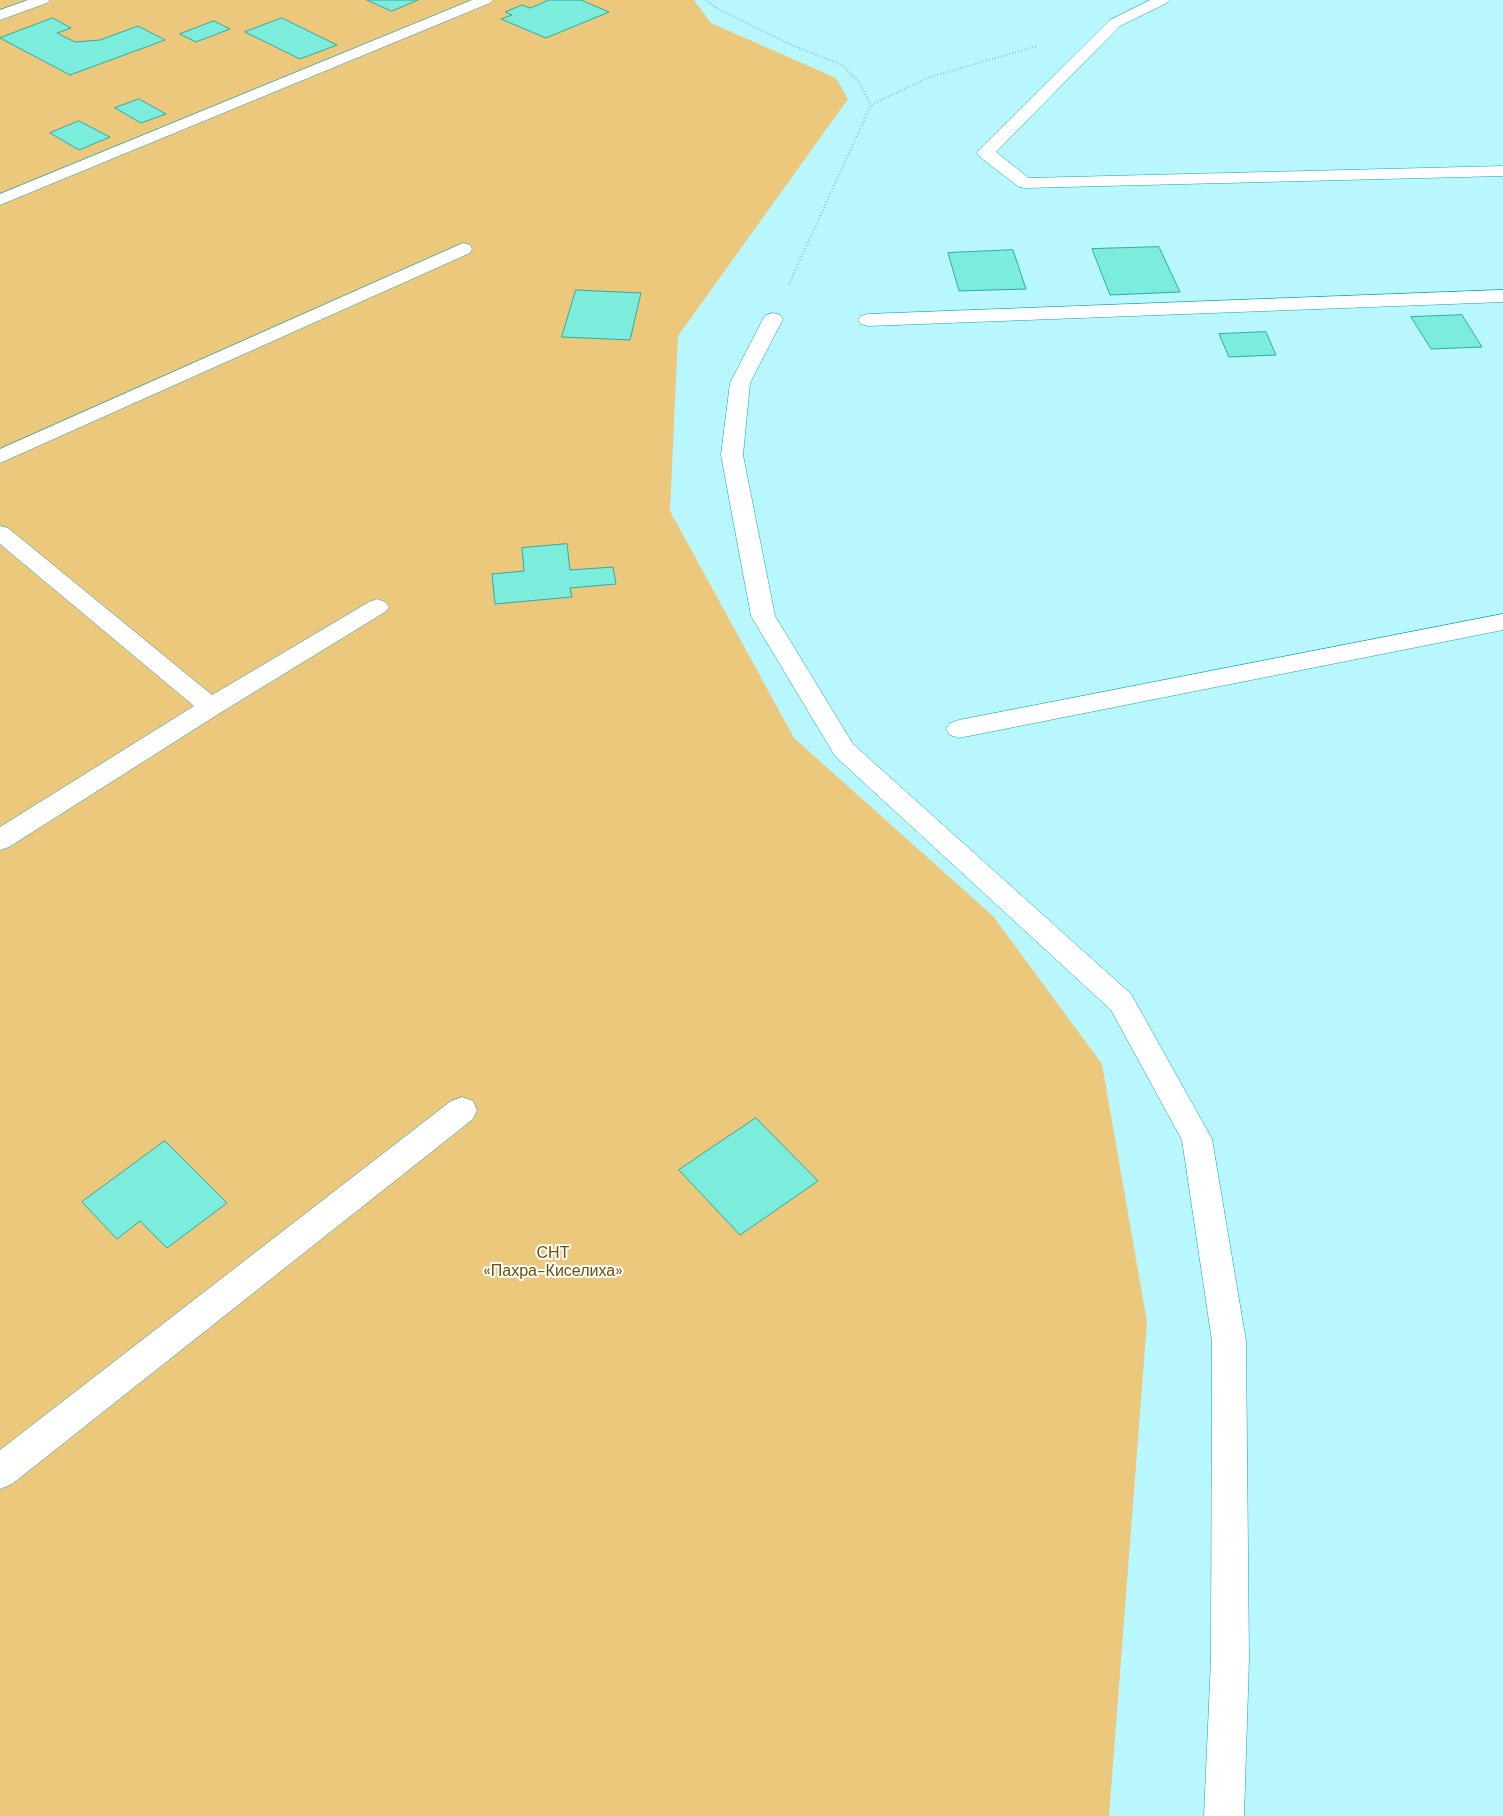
<!DOCTYPE html>
<meta charset="utf-8">
<style>
body{margin:0}
canvas{display:block;background:#b8f7fe}
</style>
<canvas width="1503" height="1816"></canvas>
<script>
const ctx = document.querySelector('canvas').getContext('2d');
ctx.lineJoin = 'round';
function paint(path, color) { ctx.fillStyle = color; ctx.fill(path, 'evenodd'); }
function trace(path, color, width, dash) { ctx.strokeStyle = color; ctx.lineWidth = width; ctx.lineCap = dash ? 'butt' : 'round'; ctx.setLineDash(dash || []); ctx.stroke(path); }
function label(font, color, halo, rows, align = 'center') {
  ctx.font = font + ' "DM Sans",sans-serif'; ctx.lineWidth = 4; ctx.setLineDash([]); ctx.textBaseline = 'middle'; ctx.strokeStyle = halo; ctx.fillStyle = color; for (const [text, x, y, turn = 0] of rows) {
    ctx.save(); ctx.translate(x, y); ctx.rotate((+turn || 0) * Math.PI / 180); ctx.textAlign = isNaN(turn) ? turn : align; if (halo) ctx.strokeText(text, 0, 0); ctx.fillText(text, 0, 0); ctx.restore();
  }
}
const green = new Path2D(`
 M 0,0 L 694,0 L 711,23 L 836,78 L 848,99 L 678,336 L 670,511 L 794,738 L 993,916 L 1102,1064 L 1147,1322 L 1109,1816 L 0,1816 Z`);
const building = new Path2D(`
 M 367,0 L 418,0 L 392,11 Z
 M 549,0 L 581,0 L 609,12 L 546,38 L 501,19 L 512,15 L 505,12 L 522,5 L 530,8 Z
 M 53,18 L 71,28 L 57,33 L 75,42 L 100,40 L 138,26 L 165,40 L 70,75 L 0,38 Z
 M 282,18 L 337,45 L 300,59 L 245,32 Z
 M 214,21 L 230,29 L 196,42 L 180,34 Z
 M 139,99 L 166,114 L 141,123 L 115,108 Z
 M 79,121 L 110,137 L 79,150 L 50,133 Z
 M 1159,247 L 1180,292 L 1110,295 L 1092,249 Z
 M 1013,250 L 1026,289 L 959,291 L 948,253 Z
 M 576,290 L 641,293 L 630,340 L 562,337 Z
 M 1462,315 L 1482,347 L 1431,349 L 1411,317 Z
 M 1266,332 L 1276,355 L 1229,357 L 1219,334 Z
 M 567,544 L 570,570 L 613,567 L 616,584 L 570,588 L 572,597 L 495,604 L 492,574 L 524,571 L 522,548 Z
 M 756,1118 L 818,1181 L 740,1235 L 679,1170 Z
 M 165,1141 L 227,1203 L 167,1248 L 140,1221 L 117,1239 L 82,1202 Z`);
const path = new Path2D(`
 M 706,0 L 718,9 L 794,46 L 842,65 L 859,82 L 871,105
 M 789,284 L 871,105 L 927,78 L 1037,46`);
const minor = new Path2D(`
 M 28,0 L 50,0 L 47,3 L 0,20 L 0,10 Z
 M 472,0 L 493,0 L 490,3 L 0,205 L 0,194 Z
 M 1150,0 L 1170,0 L 1167,3 L 1120,26 L 996,152 L 1029,178 L 1503,166 L 1503,176 L 1025,188 L 1019,187 L 980,157 L 977,153 L 980,149 L 1110,20 Z
 M 463,243 L 470,245 L 472,249 L 470,253 L 0,463 L 0,449 Z
 M 1503,290 L 1503,302 L 868,326 L 861,324 L 858,320 L 861,316 L 868,314 Z
 M 773,313 L 780,315 L 783,319 L 750,383 L 743,455 L 775,616 L 853,744 L 1131,994 L 1212,1139 L 1246,1341 L 1249,1659 L 1244,1816 L 1204,1816 L 1211,1659 L 1212,1341 L 1182,1140 L 1111,1010 L 835,756 L 751,616 L 721,455 L 730,383 L 763,319 L 766,315 Z
 M 0,526 L 8,528 L 212,695 L 369,602 L 377,599 L 385,602 L 389,607 L 385,612 L 220,713 L 9,847 L 0,850 L 0,827 L 194,706 L 0,544 Z
 M 1503,614 L 1503,630 L 959,738 L 950,735 L 946,729 L 950,723 L 959,720 Z
 M 462,1097 L 473,1101 L 477,1110 L 473,1119 L 12,1484 L 0,1489 L 0,1450 L 451,1101 Z`);
const parkNames = [
 ["СНТ",553,1254],
 ["«Пахра-Киселиха»",553,1272]
];
paint(green, '#ecc87c');
paint(building, '#7cecdd');
trace(building, '#33ab9e', 1);
trace(minor, '#1ba0ac', 1);
trace(path, '#65999e', 2, [0.5, 2.5]);
paint(minor, '#fff');
label('16px', '#6c5008', '#fff', parkNames);
</script>
